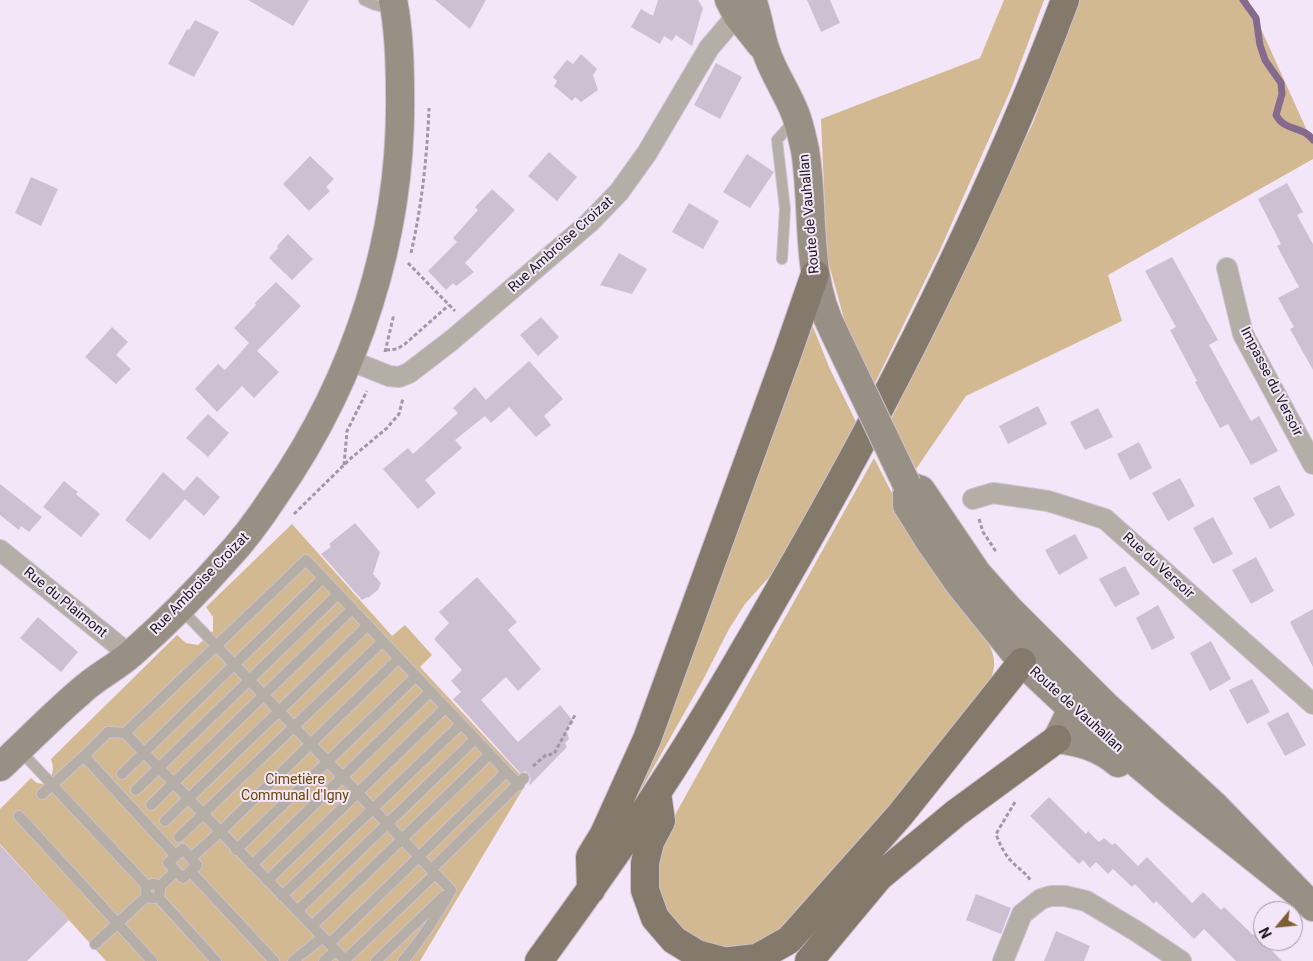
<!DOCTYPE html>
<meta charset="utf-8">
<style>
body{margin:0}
#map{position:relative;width:1313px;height:961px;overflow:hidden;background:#f4e6f9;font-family:Roboto,sans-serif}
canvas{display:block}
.north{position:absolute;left:1253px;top:901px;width:50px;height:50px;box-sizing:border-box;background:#f4e6f9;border:1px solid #9e93a1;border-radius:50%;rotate:242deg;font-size:14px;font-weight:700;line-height:20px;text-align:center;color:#1c171d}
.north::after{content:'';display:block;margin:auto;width:18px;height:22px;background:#7c6033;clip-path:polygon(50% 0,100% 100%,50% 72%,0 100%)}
</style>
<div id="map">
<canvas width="1313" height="961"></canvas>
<div class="north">N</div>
</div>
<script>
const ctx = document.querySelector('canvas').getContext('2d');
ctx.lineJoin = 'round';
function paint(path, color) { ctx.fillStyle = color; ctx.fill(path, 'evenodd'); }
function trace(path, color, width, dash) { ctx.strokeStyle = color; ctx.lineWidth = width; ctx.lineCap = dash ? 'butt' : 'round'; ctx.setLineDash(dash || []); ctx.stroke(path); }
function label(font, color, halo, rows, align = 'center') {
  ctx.font = font + ' Roboto,sans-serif'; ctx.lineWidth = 4; ctx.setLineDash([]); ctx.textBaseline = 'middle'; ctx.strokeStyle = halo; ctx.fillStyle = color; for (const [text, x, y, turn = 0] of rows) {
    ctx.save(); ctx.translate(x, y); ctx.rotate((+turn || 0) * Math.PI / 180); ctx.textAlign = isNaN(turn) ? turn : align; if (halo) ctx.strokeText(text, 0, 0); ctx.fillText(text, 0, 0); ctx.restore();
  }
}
const green = new Path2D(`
 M 1004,0 L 1044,0 L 1011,89 L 940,250 L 873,387 L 846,326 L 827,257 L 821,119 L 980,58 Z
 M 1080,0 L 1248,0 L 1313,144 L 1313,159 L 1108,275 L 1122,321 L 966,396 L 916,469 L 891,420 L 1033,123 Z
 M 810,319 L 829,367 L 858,426 L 771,575 L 745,604 L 729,629 L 704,678 L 638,795 L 635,790 Z
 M 874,458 L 897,503 L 985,637 C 998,660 996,668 986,692 L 798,922 L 742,954 L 701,945 L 664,913 L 657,894 L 656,853 L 666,831 Z
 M 292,524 L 392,636 L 405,625 L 432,655 L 420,667 L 527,782 L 420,961 L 106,961 L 0,844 L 0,809 L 31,778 L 37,783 L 43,784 C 53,776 55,771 51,759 L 177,635 L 186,643 L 198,645 L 213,631 L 213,617 L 206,607 Z`);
const stream = new Path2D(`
 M 1243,0 L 1256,18 L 1260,45 L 1265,60 L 1281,83 L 1282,94 L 1276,115 C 1285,132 1302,125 1313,140`);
const building = new Path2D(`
 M 248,0 L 309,0 L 293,26 Z
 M 435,0 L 486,0 L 470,29 Z
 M 658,0 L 698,0 L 703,8 L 692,46 L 676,35 L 672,41 L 664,36 L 660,44 L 631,27 L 641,9 L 653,16 Z
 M 807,0 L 830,0 L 840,23 L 821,32 Z
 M 195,20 L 219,32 L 194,77 L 168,64 L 187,29 L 189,30 Z
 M 581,54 L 597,69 L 593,75 L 598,90 L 581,102 L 575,97 L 572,101 L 554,86 L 557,81 L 553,77 L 567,60 L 573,64 Z
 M 716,63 L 742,77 L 720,119 L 694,105 Z
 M 549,152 L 577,177 L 557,201 L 528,176 Z
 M 747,154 L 774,172 L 750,208 L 723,192 Z
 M 310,156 L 334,179 L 326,187 L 330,191 L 309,211 L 283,184 Z
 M 31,177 L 58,189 L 41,226 L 15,213 Z
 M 1287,183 L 1303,212 L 1297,215 L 1313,244 L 1313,370 L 1290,329 L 1294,327 L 1278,298 L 1299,287 L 1277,246 L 1281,244 L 1258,199 Z
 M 492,189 L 515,210 L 465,263 L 474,272 L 456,286 L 453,283 L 446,290 L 428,271 L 457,242 L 453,238 L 478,210 L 475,207 Z
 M 689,203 L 719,221 L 703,249 L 672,232 Z
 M 288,234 L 313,259 L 292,280 L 269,258 L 278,248 L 277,246 Z
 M 619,253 L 647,269 L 632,294 L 600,285 Z
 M 1172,257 L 1218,340 L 1209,345 L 1251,421 L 1259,416 L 1278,451 L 1251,465 L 1228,424 L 1220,428 L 1195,382 L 1197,381 L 1170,330 L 1176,327 L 1145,271 Z
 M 276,282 L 301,306 L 257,351 L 279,372 L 254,398 L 242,386 L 217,412 L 195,389 L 218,364 L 225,370 L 249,343 L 234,328 L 256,305 L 255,303 Z
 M 541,317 L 559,337 L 538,356 L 520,335 Z
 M 112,327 L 128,342 L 116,355 L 131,369 L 116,384 L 85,357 Z
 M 529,361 L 563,399 L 544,416 L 551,425 L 536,437 L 509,407 L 491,423 L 485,416 L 455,440 L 462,448 L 425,480 L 436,493 L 418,509 L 383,469 L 408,448 L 413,454 L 458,413 L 453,408 L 475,387 L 486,400 Z
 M 1038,406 L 1047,424 L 1008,444 L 999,426 Z
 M 1098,408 L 1113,437 L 1085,450 L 1070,422 Z
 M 208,414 L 229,433 L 208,457 L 186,438 Z
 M 1139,442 L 1152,468 L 1130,480 L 1117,454 Z
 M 163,472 L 184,491 L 197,476 L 220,497 L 204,516 L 185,499 L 150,540 L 125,520 Z
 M 1180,478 L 1195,506 L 1168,521 L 1152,493 Z
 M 64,481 L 78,492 L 76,494 L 100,514 L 81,537 L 43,507 Z
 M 0,484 L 42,517 L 29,532 L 21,526 L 19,530 L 0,515 Z
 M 1279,485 L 1295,515 L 1270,529 L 1253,498 Z
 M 1213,517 L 1233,554 L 1213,564 L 1193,528 Z
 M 355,523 L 380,552 L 373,574 L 381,583 L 378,590 L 368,598 L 367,597 L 362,600 L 321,554 L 331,547 L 329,544 Z
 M 1075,534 L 1088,558 L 1059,575 L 1045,550 Z
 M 1256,557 L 1274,591 L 1251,604 L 1232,570 Z
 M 1125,566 L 1140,594 L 1115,607 L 1099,579 Z
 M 477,577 L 517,622 L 508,630 L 541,669 L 518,691 L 506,677 L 481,700 L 518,742 L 560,705 L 574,722 L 566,728 L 569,739 L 565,743 L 567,747 L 530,785 L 529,783 L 531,779 L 529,774 L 525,771 L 520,773 L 453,699 L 461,692 L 451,681 L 462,670 L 434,639 L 449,623 L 439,612 Z
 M 1158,605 L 1175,638 L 1152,650 L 1136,618 Z
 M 1313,609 L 1313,667 L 1290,622 Z
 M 38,617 L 78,652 L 61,672 L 20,638 Z
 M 1211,641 L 1231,679 L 1210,691 L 1190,653 Z
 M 1252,679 L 1270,712 L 1247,724 L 1229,690 Z
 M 1288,712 L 1306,745 L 1285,756 L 1267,723 Z
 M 1049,797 L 1086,834 L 1088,831 L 1099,842 L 1104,838 L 1112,845 L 1115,843 L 1138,866 L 1147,857 L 1192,903 L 1203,892 L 1221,910 L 1224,907 L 1253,935 L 1255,933 L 1282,961 L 1236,961 L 1204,929 L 1194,939 L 1156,901 L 1154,904 L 1135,884 L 1132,887 L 1113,869 L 1108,874 L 1096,862 L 1090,868 L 1083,860 L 1079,864 L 1030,816 Z
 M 0,845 L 69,920 L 27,961 L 0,961 Z
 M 976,894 L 1011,908 L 1001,934 L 966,920 Z
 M 1056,931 L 1090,946 L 1084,961 L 1044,961 Z`);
const path = new Path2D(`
 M 411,253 C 422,205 427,157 429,108
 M 408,263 L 455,311
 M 386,350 L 397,349 L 405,344 L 449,305
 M 385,352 L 394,314
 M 344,465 L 347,431 L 367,391
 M 294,514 L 350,459 L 387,428 L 399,414 L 403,398
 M 979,519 L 983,532 L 997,553
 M 533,766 L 546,755 L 554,754 L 575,715
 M 1015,802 L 996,834 C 1000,845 1005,855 1013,863 C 1019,869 1026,873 1031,881`);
const lane = new Path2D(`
 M 364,0 L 375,5 L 392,9
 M 782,259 L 785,209 L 777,140 L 794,121
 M 180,608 L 451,890 C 437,916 422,939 403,961
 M 125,733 L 346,961
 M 21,749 L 29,760 L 147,886
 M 84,756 L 176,856
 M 122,774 L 323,578
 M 136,790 L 338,594
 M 42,794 L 84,756 L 108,732 L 125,733 L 306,560 L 519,785
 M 151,805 L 352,609
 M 19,816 L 152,961
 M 165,821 L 368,625
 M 179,837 L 383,641
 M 183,849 L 197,865 L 183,878 L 168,863 Z
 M 236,850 L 416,676
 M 191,858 L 220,832 L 399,658
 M 252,865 L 430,692
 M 431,870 L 524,778
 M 190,871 L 274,961
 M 267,881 L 445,708
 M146 891a7 7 0 1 1 14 0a7 7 0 1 1-14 0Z
 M 159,887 L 176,871
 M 282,896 L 461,724
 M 158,897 L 216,961
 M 297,911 L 475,739
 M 312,926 L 490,754
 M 95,944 L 147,896
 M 329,944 L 506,772
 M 293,961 L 323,937
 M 324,961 L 335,951
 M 344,961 L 435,874
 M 376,961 L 444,896`);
const street = new Path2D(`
 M 1227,268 L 1243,334 L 1313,464
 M 349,360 L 389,376 L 399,377 L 409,373 L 452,340 L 589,223 L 619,192 L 647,153 L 709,48 L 737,15
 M 973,499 L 993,493 L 1048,501 L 1105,519 L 1313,704
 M 0,550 L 130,655
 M 1003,961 L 1022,914 L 1041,899 L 1051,896 L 1065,896 L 1086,901 L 1136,931 L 1181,961`);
const secondary = new Path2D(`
 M 729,0 L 737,15 L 761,45
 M 752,0 C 759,17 760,35 766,51 C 773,73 787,92 795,113 C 800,125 802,137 805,150 C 815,211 804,275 834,332
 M 1068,717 L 1057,739 C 1081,742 1100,748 1118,763
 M 0,767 C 27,742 52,716 80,692 C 96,677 115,668 131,654 C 164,625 196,593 225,560 C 244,540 260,518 275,495 C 357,377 403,235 400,91 C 400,61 399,30 393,0
 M 1297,892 L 1174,794 L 1070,707 L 1022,662 L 960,585 L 930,542 L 907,505 L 907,485 L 921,490 L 977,573 L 1010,610 L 1104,704 L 1214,805 L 1313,907`);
const primary = new Path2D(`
 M 657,793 L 661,821 L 650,842 L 645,863 L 645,890 L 655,918 L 674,940 L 697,954 L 723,961
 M 591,890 L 590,857 L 604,834 L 647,739 L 788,352 L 815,274
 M 539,961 C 579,906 619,851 656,794 C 707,717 752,637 798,557 C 900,378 993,193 1065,0
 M 730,961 L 757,958 L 789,940 L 900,815 L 1022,662
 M 809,961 L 879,877 L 956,813 L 1057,739`);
const secondaryBridge = new Path2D(`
 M 834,332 L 907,485`);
const streetNames = [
 ["Route de Vauhallan",810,214,-95],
 ["Rue Ambroise Croizat",561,245,-42],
 ["Impasse du Versoir",1271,382,63],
 ["Rue du Versoir",1158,566,42],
 ["Rue Ambroise Croizat",200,584,-46],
 ["Rue du Plaimont",65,603,39],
 ["Route de Vauhallan",1076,710,42]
];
const parkNames = [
 ["Cimetière",295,780],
 ["Communal d'Igny",295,796]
];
paint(green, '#d3b991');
trace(stream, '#846a8e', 7);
paint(building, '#cec0d3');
trace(lane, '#cdc1d1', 12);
trace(street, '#cdc1d1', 22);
trace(secondary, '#cdc1d1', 30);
trace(primary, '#cdc1d1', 30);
trace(path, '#a197a5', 3, [4, 2.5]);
trace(lane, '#b4aea6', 10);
trace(street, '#b4aea6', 20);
trace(secondary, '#989084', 28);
trace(primary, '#847a6b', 28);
trace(secondaryBridge, '#cdc1d1', 30, []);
trace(secondaryBridge, '#989084', 28);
label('14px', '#1c171d', '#f4e6f9', streetNames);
label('14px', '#694700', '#f4e6f9', parkNames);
</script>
